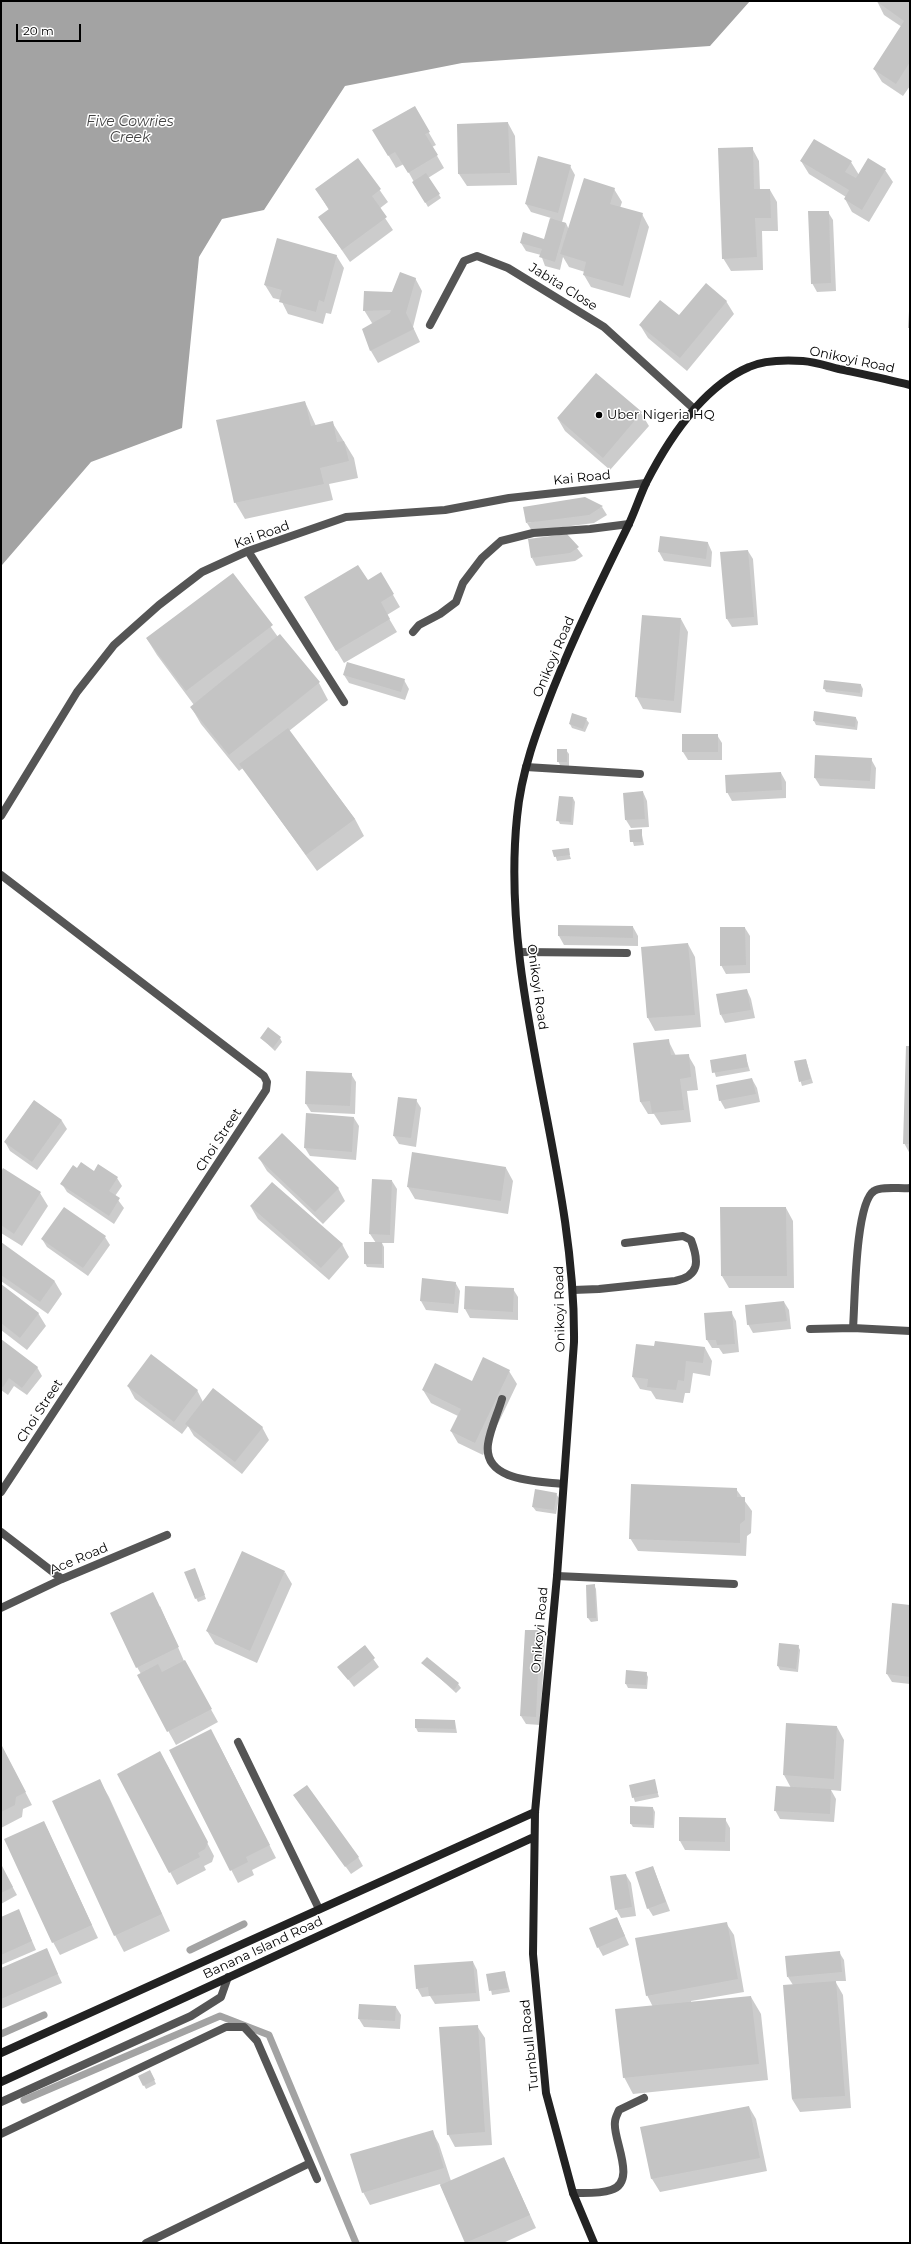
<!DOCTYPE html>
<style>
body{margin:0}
#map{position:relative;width:911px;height:2244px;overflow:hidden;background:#fff;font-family:Montserrat,sans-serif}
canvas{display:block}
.frame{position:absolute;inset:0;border:2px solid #000;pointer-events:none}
.scale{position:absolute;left:16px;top:24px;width:65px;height:18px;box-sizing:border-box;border:2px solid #000;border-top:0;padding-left:5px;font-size:12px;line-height:14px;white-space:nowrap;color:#000;-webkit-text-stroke:3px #fff;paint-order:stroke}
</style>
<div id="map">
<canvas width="911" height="2244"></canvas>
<div class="frame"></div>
<div class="scale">20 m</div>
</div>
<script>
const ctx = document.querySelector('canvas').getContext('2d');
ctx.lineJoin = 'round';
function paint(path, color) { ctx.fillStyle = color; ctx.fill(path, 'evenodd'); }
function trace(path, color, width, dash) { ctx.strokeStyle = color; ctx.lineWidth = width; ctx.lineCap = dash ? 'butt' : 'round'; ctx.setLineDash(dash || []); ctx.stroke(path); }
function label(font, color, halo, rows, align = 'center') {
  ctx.font = font + ' Montserrat,sans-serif'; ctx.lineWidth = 3; ctx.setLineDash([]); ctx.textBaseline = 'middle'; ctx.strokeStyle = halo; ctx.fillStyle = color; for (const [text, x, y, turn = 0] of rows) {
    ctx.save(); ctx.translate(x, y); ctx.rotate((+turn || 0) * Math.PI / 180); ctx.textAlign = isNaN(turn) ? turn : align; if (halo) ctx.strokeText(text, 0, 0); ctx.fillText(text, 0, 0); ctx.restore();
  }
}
const water = new Path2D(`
 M 1,1 L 750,1 L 710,46 L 462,63 L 345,86 L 264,210 L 222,219 L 199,257 L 182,428 L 91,462 L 2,565 L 1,610 Z`);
const shadow = new Path2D(`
 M 877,1 L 910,1 L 910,86 L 903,96 L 882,82 L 874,69 L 902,27 L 884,15 Z
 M 414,107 L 436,145 L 432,147 L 444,168 L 428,178 L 441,198 L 428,207 L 404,164 L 396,168 L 374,131 Z
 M 508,123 L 515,136 L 517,185 L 467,186 L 459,174 Z
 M 752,148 L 759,161 L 760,190 L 770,190 L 777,202 L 778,231 L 762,231 L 763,270 L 731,271 L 723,258 Z
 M 358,159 L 388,202 L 379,209 L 393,230 L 350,262 L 319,217 L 329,210 L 316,189 Z
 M 801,161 L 851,162 L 859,175 L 885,170 L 893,182 L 869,222 L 852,212 L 845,199 L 846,197 L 809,174 Z
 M 570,166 L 575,175 L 562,222 L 566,223 L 569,230 L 614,189 L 622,202 L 620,208 L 642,214 L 649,227 L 630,298 L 591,287 L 584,275 L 585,272 L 569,267 L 563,257 L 560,270 L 545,266 L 541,255 L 526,251 L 521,243 L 545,240 L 551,218 L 531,212 L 526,204 Z
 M 828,212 L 833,220 L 836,291 L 817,292 L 812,283 Z
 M 336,255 L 344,268 L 331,314 L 326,313 L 323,324 L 288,314 L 281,300 L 273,298 L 265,285 Z
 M 415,278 L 422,291 L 413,327 L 420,342 L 378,363 L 371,351 L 363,330 L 375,323 L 372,323 L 364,310 Z
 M 726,301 L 734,314 L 687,371 L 648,338 L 640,325 L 680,317 Z
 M 596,374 L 641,413 L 649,426 L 610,470 L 565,431 L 558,419 Z
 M 305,402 L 316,426 L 332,422 L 354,458 L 358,478 L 329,484 L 333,500 L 245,519 L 235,502 Z
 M 602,507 L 607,515 L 594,523 L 532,531 L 527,523 Z
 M 567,535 L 583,556 L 575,561 L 536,566 L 532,558 Z
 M 661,537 L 708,543 L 712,552 L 711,567 L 664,561 L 659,552 Z
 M 748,551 L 753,559 L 758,625 L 732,627 L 727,619 Z
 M 233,574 L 278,637 L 319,683 L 328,700 L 289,731 L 355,819 L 364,836 L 317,871 L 243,768 L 239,771 L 201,724 L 191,707 L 194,705 L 157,655 L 147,639 Z
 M 381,574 L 400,607 L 387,615 L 397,632 L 344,663 L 305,598 L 367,582 Z
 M 681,619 L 688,632 L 681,713 L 643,709 L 636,696 Z
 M 344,675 L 404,680 L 409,689 L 405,700 L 349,683 Z
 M 861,685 L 863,689 L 862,697 L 826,692 L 824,688 Z
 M 856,718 L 858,722 L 857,730 L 816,725 L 814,721 Z
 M 586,719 L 589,723 L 585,732 L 572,728 L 570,724 Z
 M 683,735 L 717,735 L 722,743 L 722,760 L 688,760 L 683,752 Z
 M 566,750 L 569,754 L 569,766 L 560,765 L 558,761 Z
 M 871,759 L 876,768 L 875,789 L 820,786 L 815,778 Z
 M 781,773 L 786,782 L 786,798 L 732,801 L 727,792 Z
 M 643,792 L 647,801 L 649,827 L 631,828 L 626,820 Z
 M 573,798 L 575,802 L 573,825 L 560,824 L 558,820 Z
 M 641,830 L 644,845 L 634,846 L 630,831 Z
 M 568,850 L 571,859 L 557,861 L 554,851 Z
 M 559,926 L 633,927 L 638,936 L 638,946 L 564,945 L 559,936 Z
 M 745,928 L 750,936 L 750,973 L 726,974 L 721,965 Z
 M 688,944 L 695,957 L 701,1027 L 655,1031 L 648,1018 L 642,948 Z
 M 747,990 L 751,999 L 755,1018 L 725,1023 L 721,1015 Z
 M 261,1038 L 280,1038 L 282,1042 L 275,1051 Z
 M 668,1040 L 676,1056 L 688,1055 L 695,1067 L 698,1090 L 687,1091 L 691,1122 L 661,1125 L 654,1114 L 648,1114 L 640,1101 Z
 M 910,1047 L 910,1154 L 904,1143 Z
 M 745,1055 L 750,1071 L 716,1077 L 711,1061 Z
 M 806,1060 L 813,1083 L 802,1086 L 795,1062 Z
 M 351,1074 L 356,1082 L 355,1114 L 311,1112 L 306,1104 Z
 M 752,1079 L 757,1088 L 760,1102 L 725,1109 L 720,1100 Z
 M 416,1100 L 421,1108 L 416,1147 L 399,1144 L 394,1136 Z
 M 34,1101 L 62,1121 L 67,1129 L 37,1170 L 10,1151 L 5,1142 Z
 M 354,1118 L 359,1126 L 356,1160 L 310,1156 L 305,1148 Z
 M 259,1158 L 338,1188 L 345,1201 L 323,1224 L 267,1171 Z
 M 506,1168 L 513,1181 L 508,1214 L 415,1199 L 408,1187 Z
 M 78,1169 L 117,1178 L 122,1186 L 115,1196 L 124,1208 L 114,1224 L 67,1192 L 62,1184 Z
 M 1,1174 L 40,1193 L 48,1206 L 22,1246 L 1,1233 Z
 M 392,1181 L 397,1189 L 394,1243 L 382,1243 L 384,1247 L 384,1268 L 367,1267 L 365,1263 L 376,1243 L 370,1234 Z
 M 251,1207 L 342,1244 L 349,1257 L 329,1280 L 258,1219 Z
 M 786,1208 L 793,1221 L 794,1288 L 729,1288 L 722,1276 Z
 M 105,1237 L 110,1245 L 88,1276 L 47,1247 L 42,1239 Z
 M 1,1244 L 55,1282 L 62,1294 L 48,1314 L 1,1281 Z
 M 423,1279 L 455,1282 L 460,1291 L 458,1313 L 426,1310 L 421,1301 Z
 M 1,1285 L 38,1313 L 46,1326 L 27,1350 L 1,1330 Z
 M 466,1287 L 513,1289 L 518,1297 L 518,1320 L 470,1318 L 465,1309 Z
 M 784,1302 L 789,1310 L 791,1329 L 753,1333 L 748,1324 Z
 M 731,1312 L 736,1321 L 739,1352 L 723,1354 L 719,1348 L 712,1348 L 707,1340 Z
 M 1,1340 L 37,1367 L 42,1376 L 27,1395 L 14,1386 L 8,1395 L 1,1390 Z
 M 655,1347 L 705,1348 L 712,1361 L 710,1376 L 693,1373 L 690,1393 L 685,1393 L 683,1403 L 656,1399 L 651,1391 L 640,1389 L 633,1377 Z
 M 509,1371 L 517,1384 L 483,1455 L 458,1443 L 451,1431 L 458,1416 L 431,1403 L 423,1390 L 472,1382 Z
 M 128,1386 L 197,1390 L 203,1402 L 262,1427 L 269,1440 L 242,1474 L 194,1436 L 188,1426 L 182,1434 L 135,1399 Z
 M 736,1489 L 752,1511 L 751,1533 L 747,1536 L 746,1556 L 638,1551 L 630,1538 Z
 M 556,1494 L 559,1498 L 556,1514 L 536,1511 L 533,1507 Z
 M 285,1572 L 292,1584 L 257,1663 L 215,1644 L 207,1631 Z
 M 196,1573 L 206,1599 L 198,1602 L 196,1598 Z
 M 594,1585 L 596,1589 L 598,1621 L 591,1622 L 588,1618 Z
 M 160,1606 L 184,1661 L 218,1722 L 176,1745 L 138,1676 L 141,1674 L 137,1667 Z
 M 910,1606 L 910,1684 L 892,1682 L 887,1674 Z
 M 540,1631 L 545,1640 L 540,1725 L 526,1724 L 521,1716 Z
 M 780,1644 L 798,1646 L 800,1650 L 798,1672 L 780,1670 L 778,1666 Z
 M 364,1646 L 379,1667 L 354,1687 L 339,1667 Z
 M 423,1663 L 458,1684 L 461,1688 L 456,1693 Z
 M 646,1673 L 648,1677 L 647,1689 L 628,1688 L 626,1684 Z
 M 455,1721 L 457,1733 L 418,1732 L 416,1728 Z
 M 837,1727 L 844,1740 L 841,1791 L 831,1790 L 836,1799 L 834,1822 L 780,1819 L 775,1810 L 791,1788 L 784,1775 Z
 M 218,1743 L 276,1858 L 252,1870 L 254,1875 L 238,1883 L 170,1751 Z
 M 1,1745 L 32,1805 L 23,1809 L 22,1817 L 1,1828 Z
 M 167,1765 L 214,1856 L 212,1862 L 204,1866 L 206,1870 L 177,1885 L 118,1774 Z
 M 99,1780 L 109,1797 L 170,1931 L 124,1952 L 115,1935 Z
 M 654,1781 L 659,1797 L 635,1802 L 630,1786 Z
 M 294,1795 L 358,1857 L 363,1866 L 351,1874 Z
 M 653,1808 L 655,1812 L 654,1828 L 633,1827 L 631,1824 Z
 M 680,1818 L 725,1819 L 730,1828 L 730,1851 L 685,1850 L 680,1841 Z
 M 44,1822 L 98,1938 L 60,1955 L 53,1942 Z
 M 1,1866 L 17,1895 L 1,1904 Z
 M 653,1867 L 670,1911 L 653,1916 L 648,1908 Z
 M 626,1875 L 631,1883 L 636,1916 L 621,1918 L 616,1909 Z
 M 19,1911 L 36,1950 L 1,1965 L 1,1918 Z
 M 617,1918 L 629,1945 L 603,1956 L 598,1947 Z
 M 726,1923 L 734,1935 L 744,1992 L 691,2001 L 691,2003 L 751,1997 L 761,2014 L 768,2080 L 633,2094 L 624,2077 L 653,2007 L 647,1995 Z
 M 46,1949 L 62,1983 L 1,2009 L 1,1969 Z
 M 839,1952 L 844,1960 L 846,1981 L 835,1981 L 843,1995 L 851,2108 L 800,2112 L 792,2099 L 784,1986 L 793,1985 L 788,1977 Z
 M 473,1962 L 477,1970 L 480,2001 L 435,2004 L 430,1996 L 422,1997 L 417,1988 Z
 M 505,1972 L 510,1992 L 492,1995 L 488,1975 Z
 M 396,2007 L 401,2015 L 400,2029 L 364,2027 L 359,2019 Z
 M 477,2026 L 485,2038 L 492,2145 L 455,2147 L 448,2134 Z
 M 150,2071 L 156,2084 L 146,2089 L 139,2076 Z
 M 749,2107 L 756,2119 L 767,2171 L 660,2192 L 652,2179 L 642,2128 Z
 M 432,2131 L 439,2144 L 451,2181 L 504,2158 L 536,2228 L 503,2243 L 466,2243 L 440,2184 L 370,2205 L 363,2192 Z`);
const stream = new Path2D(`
 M 190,1950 L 244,1924
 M 1,2034 L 44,2015
 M 24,2100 L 220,2016 L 269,2035 L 356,2243`);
const building = new Path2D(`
 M 876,1 L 910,1 L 910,62 L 896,84 L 873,69 L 904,21 Z
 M 415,106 L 430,132 L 425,134 L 438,155 L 408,173 L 395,152 L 388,156 L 372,130 Z
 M 508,122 L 510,173 L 458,174 L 457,124 Z
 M 814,139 L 852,161 L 845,172 L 856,178 L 868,158 L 886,169 L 862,210 L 844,199 L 849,190 L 800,161 Z
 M 753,147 L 754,189 L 770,189 L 771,218 L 755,218 L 757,257 L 722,259 L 718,148 Z
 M 538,156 L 571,165 L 558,213 L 525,204 Z
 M 358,158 L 381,189 L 372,196 L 387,217 L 342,250 L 318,217 L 329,209 L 315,189 Z
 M 426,173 L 440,194 L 425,203 L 412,182 Z
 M 584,178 L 615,188 L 610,204 L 643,213 L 623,286 L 583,275 L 586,262 L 560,254 Z
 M 808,211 L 829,211 L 831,283 L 811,284 Z
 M 550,218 L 566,223 L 555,262 L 539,257 L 542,249 L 520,243 L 523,232 L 544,239 Z
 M 277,238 L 337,255 L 324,302 L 319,300 L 316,312 L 279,302 L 282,290 L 264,285 Z
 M 400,272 L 416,278 L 406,313 L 414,329 L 370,351 L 362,329 L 390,313 L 391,310 L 363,311 L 364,291 L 392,292 Z
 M 706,283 L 727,301 L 680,358 L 639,325 L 660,300 L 679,315 Z
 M 909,311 L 910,311 L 910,328 L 908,328 Z
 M 596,373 L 642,412 L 603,458 L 557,418 Z
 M 305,401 L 311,426 L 333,421 L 337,442 L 344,441 L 349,461 L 320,468 L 324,484 L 234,503 L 216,420 Z
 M 585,497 L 603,506 L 589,515 L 526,523 L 523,507 Z
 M 567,534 L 579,547 L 570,553 L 531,558 L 528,539 Z
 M 660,536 L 708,542 L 706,559 L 658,552 Z
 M 748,550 L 754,617 L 726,619 L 720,552 Z
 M 358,565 L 368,580 L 381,572 L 394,594 L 381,602 L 390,619 L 336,651 L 304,597 Z
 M 233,573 L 273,625 L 186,691 L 146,638 Z
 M 642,615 L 681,618 L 674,701 L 635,697 Z
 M 280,634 L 320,682 L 229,755 L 190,707 Z
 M 347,662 L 405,679 L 401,692 L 343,675 Z
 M 824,680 L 861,684 L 860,693 L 823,689 Z
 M 814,711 L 856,717 L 855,727 L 813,721 Z
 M 572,713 L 587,718 L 583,729 L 569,724 Z
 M 288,728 L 355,819 L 306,855 L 239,764 Z
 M 682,734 L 718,734 L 718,752 L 682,752 Z
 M 557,749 L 567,749 L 567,762 L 557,762 Z
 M 815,755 L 872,758 L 870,781 L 814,778 Z
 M 781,772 L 782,790 L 726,793 L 725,775 Z
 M 643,791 L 645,819 L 625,820 L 623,793 Z
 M 559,796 L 573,797 L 571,822 L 556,821 Z
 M 642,829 L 642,842 L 630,842 L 629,830 Z
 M 569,848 L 570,855 L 554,857 L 552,850 Z
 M 558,925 L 633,926 L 633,938 L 558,936 Z
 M 720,927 L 745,927 L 746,965 L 720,966 Z
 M 688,943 L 695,1015 L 647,1018 L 641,947 Z
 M 747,989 L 751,1010 L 720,1015 L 716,994 Z
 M 268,1027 L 281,1037 L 273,1048 L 260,1038 Z
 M 669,1039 L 671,1055 L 689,1054 L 691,1077 L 680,1079 L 684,1110 L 652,1113 L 650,1101 L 640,1102 L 633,1043 Z
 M 906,1046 L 910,1046 L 910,1144 L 903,1144 Z
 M 746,1054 L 748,1067 L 712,1073 L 710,1060 Z
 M 806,1059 L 811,1079 L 799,1082 L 794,1061 Z
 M 306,1071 L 352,1073 L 350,1106 L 305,1104 Z
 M 752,1078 L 756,1094 L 719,1101 L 716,1085 Z
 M 398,1097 L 417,1099 L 411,1138 L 393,1136 Z
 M 34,1100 L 62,1120 L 32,1162 L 4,1142 Z
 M 306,1113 L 354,1117 L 352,1152 L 304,1148 Z
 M 282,1133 L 339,1188 L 315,1212 L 258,1158 Z
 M 412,1152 L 506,1167 L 501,1201 L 407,1187 Z
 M 81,1162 L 94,1171 L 98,1164 L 118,1177 L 109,1191 L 120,1198 L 109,1216 L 60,1184 L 73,1165 L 77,1168 Z
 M 3,1168 L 41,1192 L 14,1234 L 1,1225 L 1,1172 Z
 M 372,1179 L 392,1180 L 390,1235 L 369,1234 Z
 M 272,1182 L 343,1244 L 321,1268 L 250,1206 Z
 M 64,1207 L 106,1236 L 83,1268 L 41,1239 Z
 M 720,1207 L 786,1207 L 787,1276 L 721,1276 Z
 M 1,1242 L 55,1281 L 40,1302 L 1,1275 Z
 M 364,1242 L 382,1242 L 382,1264 L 364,1264 Z
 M 422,1278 L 456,1282 L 454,1304 L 420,1301 Z
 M 1,1284 L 39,1313 L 20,1338 L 1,1323 Z
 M 465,1286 L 514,1288 L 513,1312 L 464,1309 Z
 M 784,1301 L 787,1321 L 747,1325 L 745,1305 Z
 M 732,1311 L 735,1344 L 717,1345 L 716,1340 L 706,1340 L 704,1313 Z
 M 1,1339 L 38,1367 L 22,1388 L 9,1378 L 3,1387 L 1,1386 Z
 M 655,1341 L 705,1347 L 703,1363 L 686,1361 L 684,1381 L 678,1380 L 676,1390 L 647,1387 L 648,1379 L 632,1377 L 636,1344 L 654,1346 Z
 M 151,1354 L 198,1390 L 174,1422 L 127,1386 Z
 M 483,1357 L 510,1370 L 475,1443 L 450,1431 L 461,1409 L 422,1390 L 435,1363 L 472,1381 Z
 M 213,1388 L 263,1427 L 235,1462 L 185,1424 Z
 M 631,1484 L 737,1488 L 737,1497 L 745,1497 L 745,1520 L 740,1524 L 740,1543 L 629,1539 Z
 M 535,1489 L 557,1493 L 554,1510 L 532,1507 Z
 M 242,1551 L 285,1571 L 250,1651 L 206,1631 Z
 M 195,1568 L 205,1595 L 195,1599 L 184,1572 Z
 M 595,1584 L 596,1618 L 587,1618 L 586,1585 Z
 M 153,1592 L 179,1647 L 136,1668 L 110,1613 Z
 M 892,1603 L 910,1605 L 910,1677 L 886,1674 Z
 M 525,1630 L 540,1630 L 536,1717 L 520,1716 Z
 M 779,1643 L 799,1645 L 796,1669 L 777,1666 Z
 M 365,1645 L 375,1658 L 348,1680 L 337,1667 Z
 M 427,1657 L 459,1683 L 454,1690 L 421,1663 Z
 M 185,1660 L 212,1709 L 167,1732 L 137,1675 L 158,1664 L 162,1672 Z
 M 626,1670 L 647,1672 L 646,1685 L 625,1684 Z
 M 415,1719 L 455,1720 L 455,1729 L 415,1728 Z
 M 786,1723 L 837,1726 L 834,1779 L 783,1775 Z
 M 211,1729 L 270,1845 L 246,1857 L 248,1862 L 230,1871 L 169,1750 Z
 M 1,1744 L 26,1792 L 16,1797 L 15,1805 L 1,1812 Z
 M 160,1751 L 208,1842 L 205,1849 L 198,1853 L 200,1857 L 169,1873 L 117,1774 Z
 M 100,1779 L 162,1914 L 114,1936 L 52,1801 Z
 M 655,1779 L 658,1793 L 632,1798 L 629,1785 Z
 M 307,1785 L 359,1857 L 345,1867 L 293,1795 Z
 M 776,1786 L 831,1789 L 830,1814 L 774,1811 Z
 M 630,1806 L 653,1807 L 653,1825 L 630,1824 Z
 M 679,1817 L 726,1818 L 725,1842 L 679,1841 Z
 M 44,1821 L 92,1925 L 52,1943 L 4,1839 Z
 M 1,1864 L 13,1887 L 1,1893 Z
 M 653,1866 L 666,1902 L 647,1909 L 635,1872 Z
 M 626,1874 L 632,1907 L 615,1910 L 610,1876 Z
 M 19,1909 L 32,1941 L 1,1955 L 1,1917 Z
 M 617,1917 L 625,1936 L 597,1948 L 589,1928 Z
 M 727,1922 L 738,1979 L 646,1996 L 635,1938 Z
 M 47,1948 L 58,1974 L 1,1999 L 1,1968 Z
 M 840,1951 L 842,1972 L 787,1977 L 785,1956 Z
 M 473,1961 L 476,1993 L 429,1996 L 428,1987 L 416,1989 L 414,1965 Z
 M 505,1971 L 508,1988 L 489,1991 L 486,1974 Z
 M 836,1981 L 845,2096 L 792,2099 L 783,1985 Z
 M 751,1996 L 759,2064 L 623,2078 L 615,2009 Z
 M 359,2004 L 396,2006 L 395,2021 L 358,2019 Z
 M 478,2025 L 485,2132 L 447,2135 L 439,2027 Z
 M 150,2070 L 155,2080 L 143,2086 L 138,2076 Z
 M 749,2106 L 760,2158 L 651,2179 L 640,2127 Z
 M 433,2130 L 444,2168 L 362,2193 L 350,2154 Z
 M 504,2157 L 530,2215 L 465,2243 L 440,2185 Z`);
const lane = new Path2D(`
 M 413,632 L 419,625 L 440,614 L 456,602 L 463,583 L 482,558 L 501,541 L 533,533 L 590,529 L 629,524
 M 520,952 L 627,953
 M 573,1290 L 599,1289 L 675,1281 C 700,1276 699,1261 691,1240 L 683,1236 L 625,1243
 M 853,1328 C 855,1303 855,1203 874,1191 C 881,1186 901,1189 910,1188
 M 810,1329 L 853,1328 L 910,1331
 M 502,1399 C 498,1413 490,1429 488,1444 C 483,1482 539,1481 563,1484
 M 557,1576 L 734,1584
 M 238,1742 L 319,1909
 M 1,2102 L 191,2016 L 221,1997 L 228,1977
 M 573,2193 C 585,2193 599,2194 611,2190 C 638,2182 612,2138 615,2122 C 615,2118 618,2113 619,2110 L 644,2098`);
const street = new Path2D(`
 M 430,325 L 464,261 L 477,256 L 508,268 L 604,327 L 693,408
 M 248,551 L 344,702
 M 526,767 L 640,774
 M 1,816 L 77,692 L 114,645 L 159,605 L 202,572 L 248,551 L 346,517 L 445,510 L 509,498 L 646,483
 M 1,875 L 264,1076 L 267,1082 L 266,1090 L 1,1492
 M 1,1532 L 62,1579
 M 1,1608 L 62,1579 L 167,1535
 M 1,2134 L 226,2027 L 244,2027 L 257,2041 L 317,2179
 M 146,2243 L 310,2163`);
const secondary = new Path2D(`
 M 1,2053 L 535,1812
 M 1,2082 L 534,1837
 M 594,2243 L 573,2193 L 546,2093 L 533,1954 L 535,1812 L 557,1576 L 574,1342 C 576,1166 499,994 517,817 C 521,772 537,730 553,689 C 575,634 601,581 627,528 C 634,514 639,498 646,483 C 668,440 703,387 749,367 C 764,360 787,360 803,361 C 815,362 827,366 839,369 C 862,374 886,379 910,385`);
const markers = [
 [599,415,4,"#000"]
];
const streetNames = [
 ["Jabita Close",563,287,32],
 ["Onikoyi Road",852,360,12],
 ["Kai Road",582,478,-6],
 ["Kai Road",262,535,-20],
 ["Onikoyi Road",554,657,-67],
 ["Onikoyi Road",537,987,82],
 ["Choi Street",219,1140,-57],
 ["Onikoyi Road",560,1309,-91],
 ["Choi Street",40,1411,-57],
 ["Ace Road",79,1559,-23],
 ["Onikoyi Road",540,1630,-85],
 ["Banana Island Road",263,1948,-25],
 ["Turnbull Road",530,2045,-96]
];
const poiNames = [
 ["Uber Nigeria HQ",607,415]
];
const waterNames = [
 ["Five Cowries",130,122],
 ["Creek",130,138]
];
paint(water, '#a3a3a3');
paint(shadow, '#0003');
trace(stream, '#a3a3a3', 7);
paint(building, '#c4c4c4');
trace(lane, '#555', 8);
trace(street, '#555', 8);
trace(secondary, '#222', 8);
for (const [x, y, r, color] of markers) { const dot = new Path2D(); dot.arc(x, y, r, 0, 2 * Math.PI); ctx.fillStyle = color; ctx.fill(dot); trace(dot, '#fff', 1.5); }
label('13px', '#000', '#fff', streetNames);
label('13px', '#000', '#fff', poiNames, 'left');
label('italic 14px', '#444', '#fff', waterNames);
</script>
